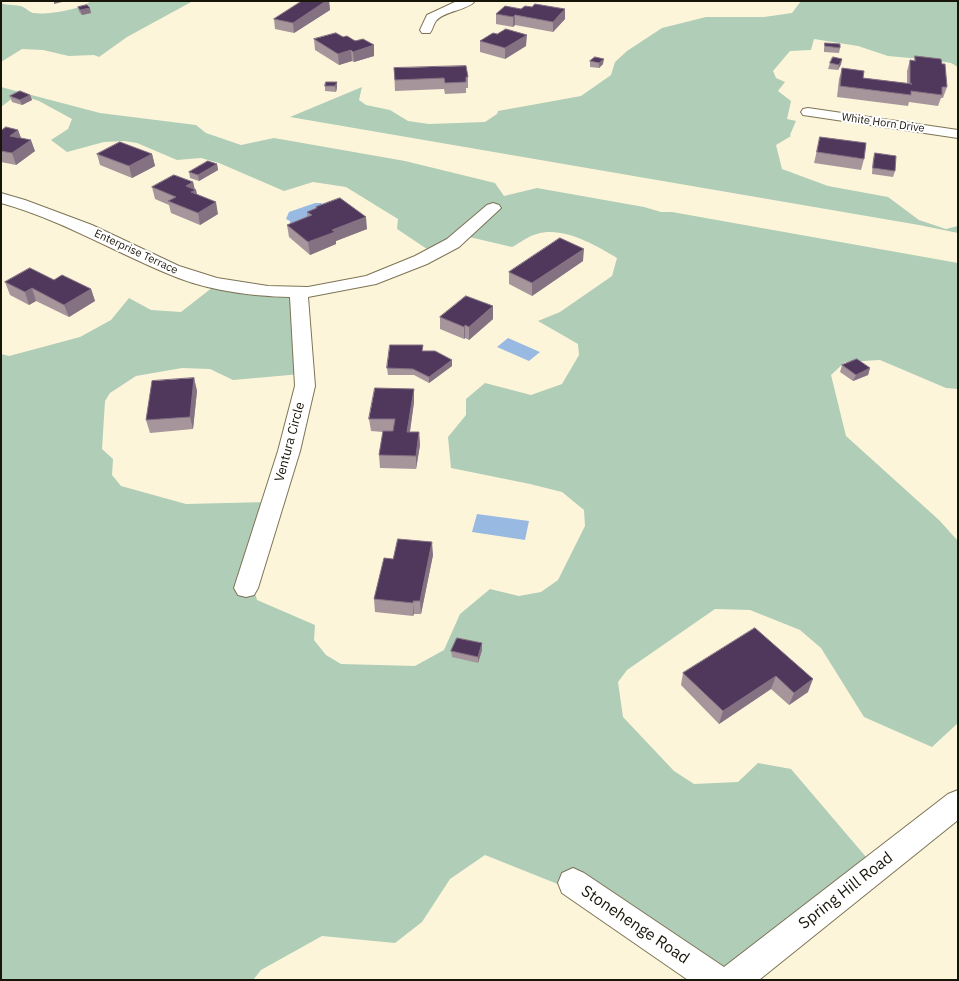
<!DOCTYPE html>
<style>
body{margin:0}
#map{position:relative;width:959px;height:981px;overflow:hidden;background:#fdf5da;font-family:"IBM Plex Sans",sans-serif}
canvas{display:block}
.frame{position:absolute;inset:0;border:2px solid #171408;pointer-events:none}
</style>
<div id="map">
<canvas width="959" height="981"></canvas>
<div class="frame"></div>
</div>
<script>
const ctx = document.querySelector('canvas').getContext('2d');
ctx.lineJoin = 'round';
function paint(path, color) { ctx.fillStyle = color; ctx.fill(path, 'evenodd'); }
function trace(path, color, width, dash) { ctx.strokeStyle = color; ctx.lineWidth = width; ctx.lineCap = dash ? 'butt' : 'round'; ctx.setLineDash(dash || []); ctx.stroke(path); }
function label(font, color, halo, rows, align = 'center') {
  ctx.font = font + ' "IBM Plex Sans",sans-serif'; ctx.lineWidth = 4; ctx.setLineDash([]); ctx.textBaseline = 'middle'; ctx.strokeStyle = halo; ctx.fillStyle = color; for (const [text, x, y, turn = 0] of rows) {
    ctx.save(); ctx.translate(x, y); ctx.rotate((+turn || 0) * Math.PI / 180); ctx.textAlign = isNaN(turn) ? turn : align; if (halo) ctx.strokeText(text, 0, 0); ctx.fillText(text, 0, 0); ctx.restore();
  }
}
const green = new Path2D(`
 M 91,1 L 193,1 L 127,37 L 99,57 L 94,55 L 69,56 L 43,50 L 22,49 L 1,62 L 1,3 C 8,6 16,4 23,7 C 26,8 29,12 33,13 C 48,15 80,10 91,1 Z
 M 801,1 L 958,1 L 958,67 L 951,63 L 932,60 L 888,56 L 858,46 L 814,39 L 811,50 L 790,51 L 773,71 L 776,78 L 785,82 L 778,91 L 791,101 L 787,119 L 796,121 L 790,135 L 791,136 L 776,145 L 782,169 L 828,186 L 888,197 L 919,220 L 946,229 L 958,226 L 958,233 L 919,225 L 290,117 L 362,87 L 359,100 L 366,105 L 390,110 L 408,121 L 429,124 L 485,122 L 497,114 L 498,111 L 581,96 L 611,75 L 615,62 L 627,51 L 662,28 L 706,17 L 764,17 L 792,13 Z
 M 1,87 L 100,113 L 196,125 L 206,133 L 241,145 L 274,138 L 405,161 L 495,183 L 504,196 L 537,188 L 644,207 L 661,212 L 672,212 L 958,263 L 958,389 L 946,388 L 880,360 L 845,362 L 831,375 L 846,436 L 939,520 L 958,541 L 958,723 L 932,747 L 864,717 L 821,648 L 800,630 L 750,610 L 715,609 L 627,670 L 618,682 L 623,717 L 674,771 L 694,784 L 738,782 L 758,763 L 791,769 L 878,871 L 744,980 L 585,895 L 485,855 L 450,879 L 422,922 L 395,943 L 322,936 L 261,970 L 253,980 L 1,980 L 1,354 L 9,356 L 80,337 L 111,320 L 129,298 L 151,310 L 181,312 L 213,287 L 298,295 L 301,374 L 233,380 L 210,369 L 182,368 L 136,376 L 110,393 L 105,401 L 102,449 L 113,459 L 112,475 L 121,486 L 186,504 L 268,502 L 254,590 L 257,600 L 315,625 L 314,640 L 326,655 L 341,664 L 415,666 L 444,650 L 460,614 L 490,589 L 519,596 L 541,592 L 558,580 L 585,526 L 584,510 L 562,492 L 530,484 L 451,468 L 448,437 L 466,415 L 466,399 L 485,383 L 531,395 L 562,384 L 579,355 L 578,344 L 538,321 L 560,312 L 612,276 L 617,258 C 595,245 563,226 537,234 C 528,236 520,243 512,247 L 465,236 L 433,253 L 397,229 L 398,219 L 346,187 L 313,182 L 284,191 L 219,163 L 201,158 L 177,160 L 137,143 L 124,141 L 104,142 L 67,152 L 51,140 L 68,129 L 72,119 L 39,101 L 18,94 L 1,107 Z`);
const water = new Path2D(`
 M 315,203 L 321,203 L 326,207 L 325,210 L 307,217 C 303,224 297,224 290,223 L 290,221 L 286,219 L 289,212 Z
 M 508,338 L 540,352 L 529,361 L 497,347 Z
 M 477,514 L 529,521 L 525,540 L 472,532 Z`);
const street = new Path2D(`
 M 457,1 L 475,1 C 469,10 443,11 436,21 C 433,25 433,29 430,33 L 422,33 L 420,30 L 427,15 Z
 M 808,108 L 958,130 L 958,138 L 803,115 L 801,112 L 803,109 Z
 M 1,193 L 25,200 L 92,225 L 179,266 L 217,278 L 268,286 L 308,287 L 366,276 L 415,256 L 447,239 L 487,205 L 493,203 L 499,205 L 501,208 L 459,247 L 427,264 L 376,284 L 308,297 L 315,386 L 300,451 L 258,588 L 254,595 L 246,597 L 238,595 L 234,588 L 278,451 L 295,386 L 290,297 C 249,296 204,290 166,273 C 111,250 59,219 1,203 Z
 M 958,790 L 958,820 L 759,980 L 688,980 L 562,893 L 558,883 L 562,873 L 573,868 L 584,873 L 724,967 L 948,794 Z`);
const wall = new Path2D(`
 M 302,1 L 329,1 L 330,10 L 294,33 L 275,29 L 274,19 Z
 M 78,7 L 91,13 L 82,15 L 79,12 Z
 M 496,14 L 565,19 L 553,32 L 515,25 L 513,27 L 496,24 Z
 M 497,34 L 526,46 L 505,59 L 480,52 L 480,41 Z
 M 343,37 L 374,45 L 374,56 L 354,62 L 352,61 L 339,65 L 315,50 L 314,39 Z
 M 825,43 L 840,48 L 839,53 L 824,52 L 824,48 Z
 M 915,56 L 942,64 L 947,87 L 943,98 L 941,98 L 938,106 L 909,102 L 908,106 L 837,97 L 839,79 L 842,68 L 863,78 L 907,83 L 907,71 L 910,60 L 914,61 Z
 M 842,59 L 841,64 L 838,70 L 828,69 L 830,63 Z
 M 590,61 L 603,64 L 599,68 L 590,67 Z
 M 394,68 L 468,77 L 468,88 L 466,88 L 466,93 L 445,94 L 444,89 L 395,91 Z
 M 337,82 L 337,87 L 336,92 L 325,91 L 325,86 Z
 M 30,95 L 32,100 L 22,105 L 12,102 L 10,96 Z
 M 18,130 L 21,138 L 35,151 L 16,165 L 1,162 L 1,131 Z
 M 820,137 L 864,159 L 861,170 L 814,163 Z
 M 875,153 L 895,171 L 893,177 L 872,174 L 873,159 Z
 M 97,154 L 152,154 L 155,166 L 132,178 L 100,165 Z
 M 217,164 L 218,170 L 199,181 L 190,178 L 189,172 Z
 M 193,182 L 195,190 L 196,190 L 197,194 L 218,214 L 200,225 L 171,213 L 169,205 L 155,199 L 152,187 Z
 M 316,207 L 367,229 L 336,241 L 336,244 L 310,255 L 289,237 L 287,225 L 307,217 L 307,212 L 316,208 Z
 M 583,261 L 532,296 L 509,284 L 509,272 Z
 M 54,280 L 91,289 L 95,301 L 69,317 L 36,301 L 29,305 L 10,295 L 5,282 Z
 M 493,306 L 493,319 L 469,340 L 465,338 L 464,339 L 440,329 L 440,317 Z
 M 842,365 L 870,368 L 868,375 L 853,381 L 840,372 Z
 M 452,366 L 429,383 L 414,375 L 388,375 L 387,368 Z
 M 194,378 L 197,391 L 193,429 L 150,433 L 146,420 Z
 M 414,389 L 414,402 L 410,432 L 419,432 L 420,445 L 416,469 L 380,468 L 379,455 L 383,432 L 371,431 L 369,419 Z
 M 433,555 L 421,614 L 414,614 L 413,616 L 375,612 L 374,599 L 393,559 Z
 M 755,628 L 808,692 L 789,705 L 771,689 L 719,724 L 681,685 L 683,673 Z
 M 482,650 L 478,663 L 452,657 L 451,651 Z`);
const shadedWall = new Path2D(`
 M 54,1 L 66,1 L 54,4 Z
 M 326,1 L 329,1 L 330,10 L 294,33 L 293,23 Z
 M 90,8 L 91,13 L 82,15 L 80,10 Z
 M 565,9 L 565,19 L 553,32 L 553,22 Z
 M 515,15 L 515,25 L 513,27 L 513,17 Z
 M 527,35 L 526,46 L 505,59 L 505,48 Z
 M 374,45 L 374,56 L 354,62 L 353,52 Z
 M 351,50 L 352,61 L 339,65 L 338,54 Z
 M 604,59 L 603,64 L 599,68 L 599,63 Z
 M 842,59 L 841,64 L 838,70 L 839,65 Z
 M 337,82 L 337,87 L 336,92 L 335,86 Z
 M 30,95 L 32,100 L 22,105 L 20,100 Z
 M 18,130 L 22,141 L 10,136 Z
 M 31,140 L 35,151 L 16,165 L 12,153 Z
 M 152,154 L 155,166 L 132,178 L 129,166 Z
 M 217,164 L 218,170 L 199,181 L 198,175 Z
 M 193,182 L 195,191 L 196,190 L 198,202 L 186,186 Z
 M 216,202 L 218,214 L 200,225 L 198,213 Z
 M 366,217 L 367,229 L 336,241 L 336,244 L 310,255 L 308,242 L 332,230 Z
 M 584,249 L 583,261 L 532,296 L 532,283 Z
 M 32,288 L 36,301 L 29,305 L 25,292 Z
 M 91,289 L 95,301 L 69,317 L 64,305 Z
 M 493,306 L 493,319 L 469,340 L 469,327 Z
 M 465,325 L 465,338 L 464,339 L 464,327 Z
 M 452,360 L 452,366 L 429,383 L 429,377 Z
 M 870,368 L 868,375 L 853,381 L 856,375 Z
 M 194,378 L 197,391 L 193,429 L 190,417 Z
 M 414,389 L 414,402 L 408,444 L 407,432 Z
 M 419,432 L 420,445 L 416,469 L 416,456 Z
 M 432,542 L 433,555 L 421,614 L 420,601 Z
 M 413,601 L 414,614 L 413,616 Z
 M 482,643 L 482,650 L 478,663 L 478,657 Z
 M 776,676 L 771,689 L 719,724 L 723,711 Z
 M 813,679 L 808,692 L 789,705 L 794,693 Z`);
const building = new Path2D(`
 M 302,1 L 326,1 L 293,23 L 274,19 Z
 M 535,4 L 565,9 L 553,22 L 515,15 L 513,17 L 496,14 L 505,6 L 521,9 L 525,6 L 532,7 Z
 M 87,5 L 90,8 L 80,10 L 78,7 Z
 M 506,29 L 527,35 L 505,48 L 480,41 L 493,33 L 497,34 Z
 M 336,33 L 343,37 L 347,36 L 355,41 L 363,39 L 374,45 L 353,52 L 351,50 L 338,54 L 314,39 Z
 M 825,43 L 840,44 L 840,48 L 825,46 Z
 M 915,56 L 941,59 L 942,64 L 945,64 L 947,87 L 942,87 L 942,95 L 911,91 L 911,95 L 840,86 L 842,68 L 864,71 L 863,78 L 912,84 L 910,83 L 910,60 L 915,61 Z
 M 595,57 L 604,59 L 599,63 L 590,61 Z
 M 833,57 L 842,59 L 839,65 L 830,63 Z
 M 466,66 L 468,77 L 466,77 L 466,82 L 445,83 L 444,78 L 395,80 L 394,68 Z
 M 326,82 L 337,82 L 335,86 L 325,86 Z
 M 20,91 L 30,95 L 20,100 L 10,96 Z
 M 6,127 L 18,130 L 10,136 L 31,140 L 12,153 L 1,151 L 1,131 Z
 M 820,137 L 866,143 L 864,159 L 817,152 Z
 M 120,142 L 152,154 L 129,166 L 97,154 Z
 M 875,153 L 896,156 L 895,171 L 873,168 Z
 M 208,161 L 217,164 L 198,175 L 189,172 Z
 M 174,175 L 193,182 L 186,186 L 196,190 L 191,192 L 216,202 L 198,213 L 168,201 L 176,197 L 152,187 Z
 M 340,198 L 366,217 L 332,230 L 335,232 L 308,242 L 287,225 L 312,215 L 307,212 L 317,208 L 316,207 Z
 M 560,238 L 584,249 L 532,283 L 509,272 Z
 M 30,268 L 54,280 L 62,275 L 91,289 L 64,305 L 32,288 L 25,292 L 5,282 Z
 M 466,296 L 493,306 L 469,327 L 465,325 L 464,327 L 440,317 Z
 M 390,345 L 423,345 L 422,351 L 435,351 L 452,360 L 429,377 L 413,369 L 387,368 Z
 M 857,359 L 870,368 L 856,375 L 842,365 Z
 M 194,378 L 190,417 L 146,420 L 152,381 Z
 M 375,388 L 414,389 L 407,432 L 419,432 L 416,456 L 379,455 L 383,431 L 393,431 L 395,419 L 369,419 Z
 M 398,539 L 432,542 L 420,601 L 413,601 L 413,603 L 374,599 L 384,558 L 393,559 Z
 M 755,628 L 813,679 L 794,693 L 776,676 L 723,711 L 683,673 Z
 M 457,638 L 482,643 L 478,657 L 451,651 Z`);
const farStreetnames = [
 ["White Horn Drive",883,123,8],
 ["Enterprise Terrace",136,252,25]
];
const streetNames = [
 ["Ventura Circle",290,442,-75]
];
const nearStreetnames = [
 ["Spring Hill Road",846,891,-38],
 ["Stonehenge Road",635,925,34]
];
paint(green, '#afcdb7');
paint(water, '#98bae2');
trace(street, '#7d7455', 2);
paint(street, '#fff');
paint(wall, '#a6969c');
paint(shadedWall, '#847182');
paint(building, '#50385d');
trace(building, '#847182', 1);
label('11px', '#171408', '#fff', farStreetnames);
label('13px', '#171408', '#fff', streetNames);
label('16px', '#171408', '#fff', nearStreetnames);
</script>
